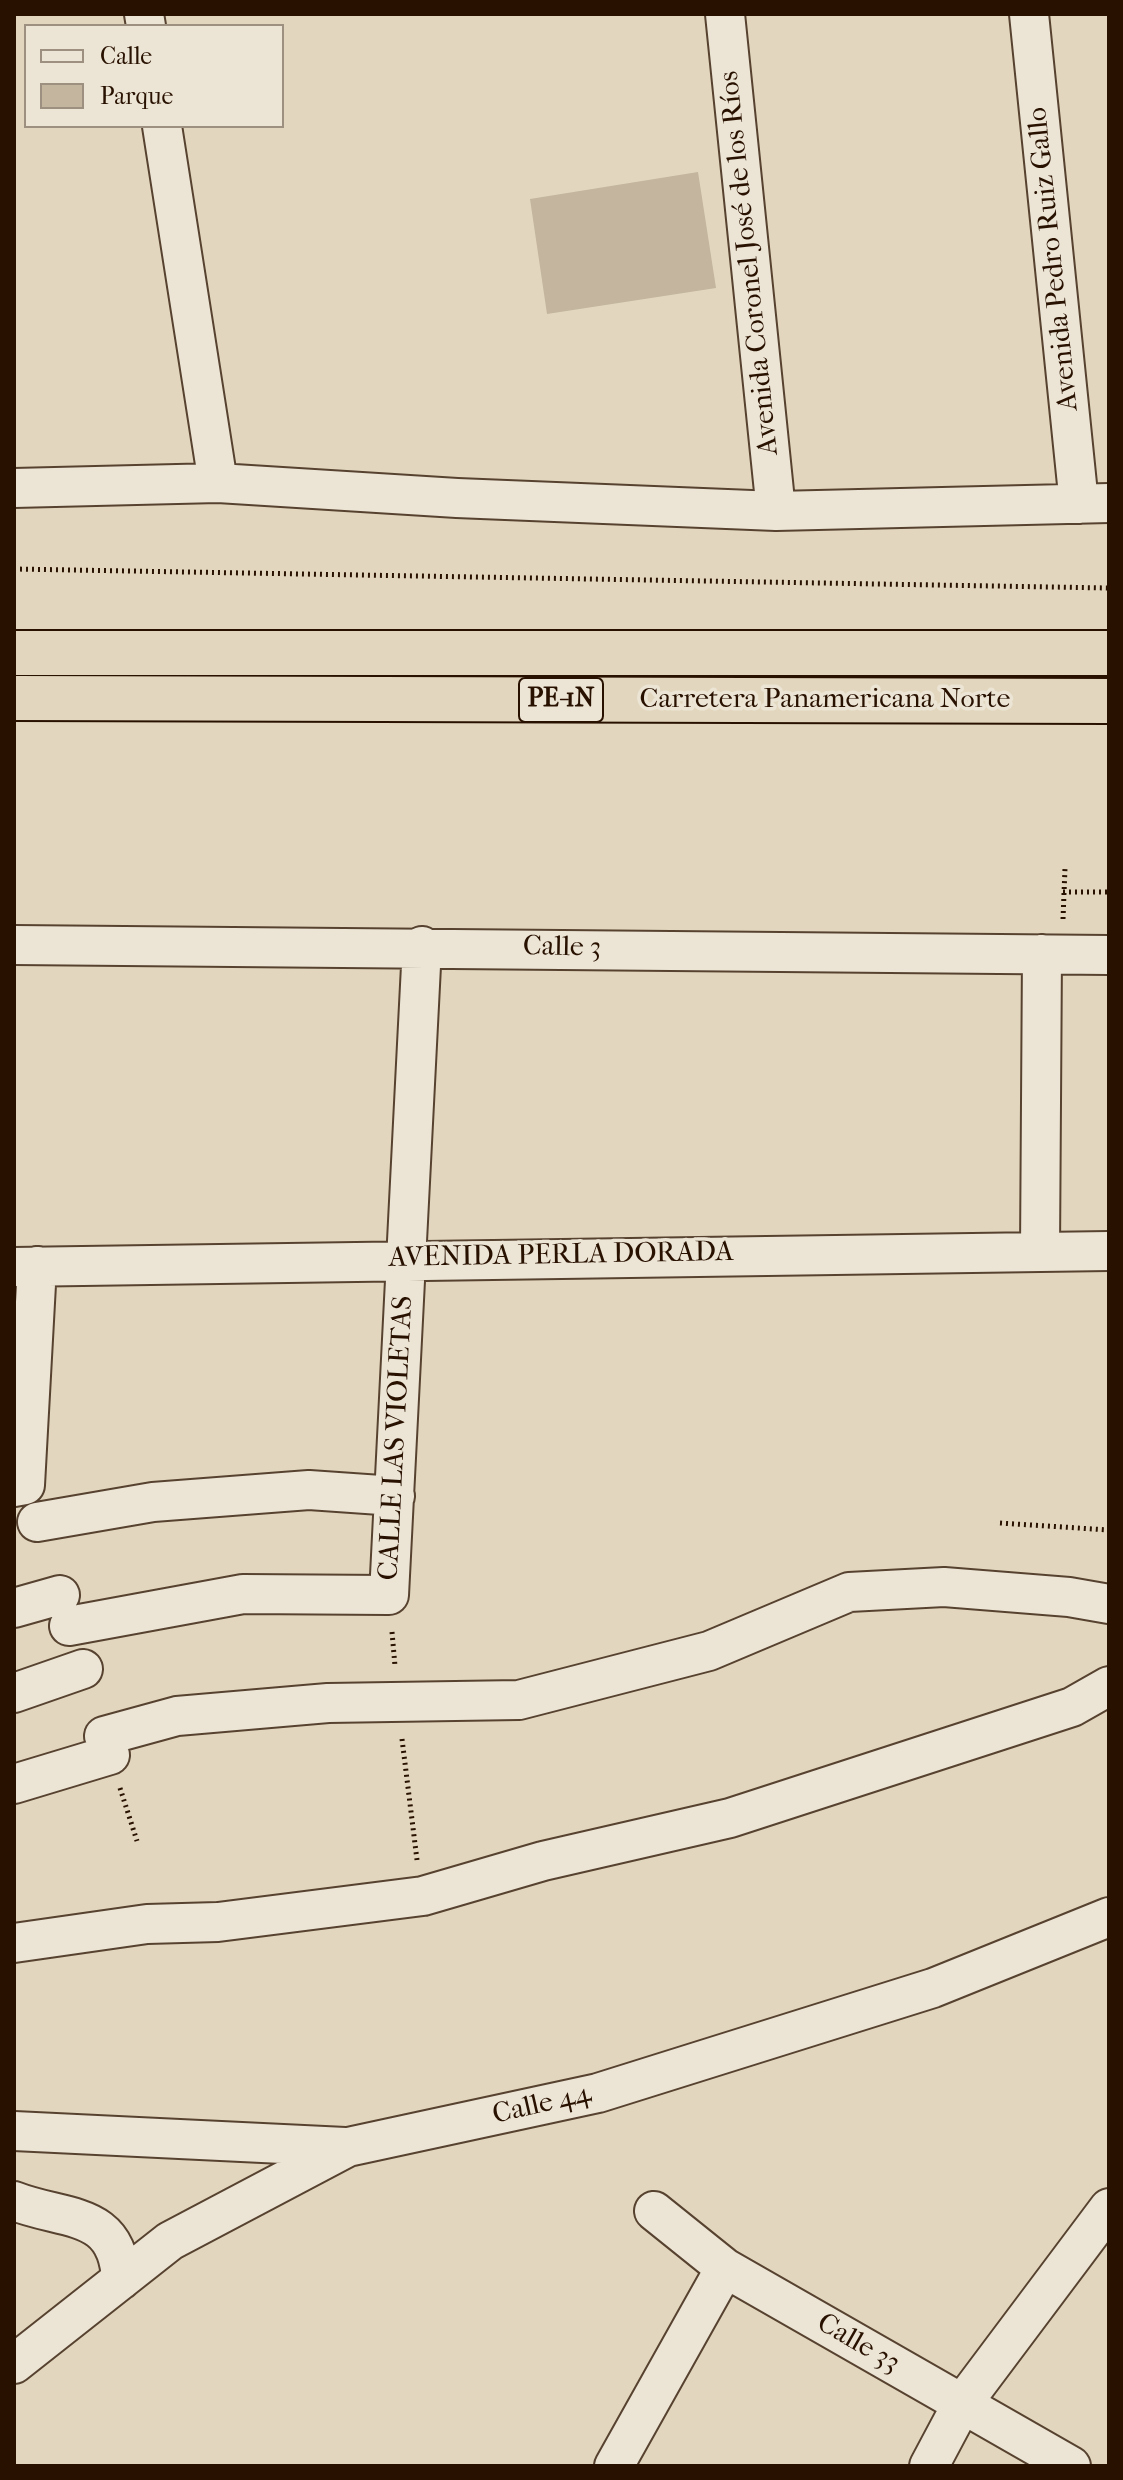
<!DOCTYPE html>
<meta charset="utf-8">
<style>
body{margin:0}
#map{position:relative;width:1123px;height:2480px;overflow:hidden;background:#e2d7be;font-family:"IM FELL French Canon",serif}
canvas{display:block}
.frame{position:absolute;inset:0;border:16px solid #291100;pointer-events:none}
.legend{position:absolute;left:24px;top:24px;width:260px;height:104px;box-sizing:border-box;background:#ece5d5;border:2px solid #9e9080;margin:0;padding:10px 14px;list-style:none;font-size:24px;color:#291100}
.legend li{display:flex;align-items:center;gap:16px;height:40px}
.legend b{width:40px;border:2px solid #9e9080}
</style>
<div id="map">
<canvas width="1123" height="2480"></canvas>
<div class="frame"></div>
<ul class="legend">
<li><b style="height:10px;background:#ece5d5"></b>Calle</li>
<li><b style="height:22px;background:#c3b59e"></b>Parque</li>
</ul>
</div>
<script>
const ctx = document.querySelector('canvas').getContext('2d');
ctx.lineJoin = 'round';
function paint(path, color) { ctx.fillStyle = color; ctx.fill(path, 'evenodd'); }
function trace(path, color, width, dash) { ctx.strokeStyle = color; ctx.lineWidth = width; ctx.lineCap = dash ? 'butt' : 'round'; ctx.setLineDash(dash || []); ctx.stroke(path); }
function label(font, color, halo, rows, align = 'center') {
  ctx.font = font + ' "IM FELL French Canon",serif'; ctx.lineWidth = 7; ctx.setLineDash([]); ctx.textBaseline = 'middle'; ctx.strokeStyle = halo; ctx.fillStyle = color; for (const [text, x, y, turn = 0] of rows) {
    ctx.save(); ctx.translate(x, y); ctx.rotate((+turn || 0) * Math.PI / 180); ctx.textAlign = isNaN(turn) ? turn : align; if (halo) ctx.strokeText(text, 0, 0); ctx.fillText(text, 0, 0); ctx.restore();
  }
}
const green = new Path2D(`
 M 698,172 L 716,288 L 547,314 L 530,199 Z`);
const path = new Path2D(`
 M 14,569 L 1109,588
 M 1063,892 L 1109,892
 M 1063,919 L 1065,868
 M 1000,1523 L 1109,1530
 M 392,1632 L 395,1666
 M 402,1739 L 417,1860
 M 120,1788 L 137,1841`);
const street = new Path2D(`
 M 144,14 L 146,26
 M 725,14 L 776,511
 M 1029,14 L 1079,504
 M 162,126 L 218,483
 M 14,488 L 218,483 L 457,498 L 776,511 L 1109,503
 M 14,945 L 1109,955
 M 1040,1250 L 1042,954
 M 14,1267 L 1109,1251
 M 14,1487 L 25,1485 L 37,1266
 M 37,1522 L 153,1502 L 309,1490 L 395,1496
 M 14,1608 L 60,1595
 M 69,1626 L 243,1594 L 389,1595 L 422,946
 M 14,1693 L 83,1669
 M 104,1736 L 177,1716 L 328,1703 L 519,1700 L 709,1651 L 849,1592 L 944,1587 L 1069,1597 L 1109,1604
 M 14,1784 L 110,1755
 M 14,1943 L 147,1924 L 218,1922 L 423,1896 L 543,1861 L 730,1818 L 1072,1707 L 1109,1686
 M 14,2131 L 345,2147
 M 14,2201 C 65,2221 118,2210 121,2280
 M 654,2211 L 725,2268 L 1071,2466
 M 14,2364 L 170,2241 L 348,2147 L 598,2093 L 933,1988 L 1109,1917
 M 614,2466 L 725,2268
 M 929,2466 L 962,2404 L 1109,2208`);
const highway = new Path2D(`
 M 14,653 L 1109,653
 M 14,698 L 1109,701`);
const shields = [
 [561,700,84]
];
const shieldNames = [
 ["PE-1N",561,700]
];
const streetNames = [
 ["Avenida Pedro Ruiz Gallo",1054,259,-96],
 ["Avenida Coronel José de los Ríos",750,263,-96],
 ["Carretera Panamericana Norte",825,700],
 ["Calle 3",562,948,1],
 ["AVENIDA PERLA DORADA",561,1256,-1],
 ["CALLE LAS VIOLETAS",397,1438,-87],
 ["Calle 44",542,2105,-13],
 ["Calle 33",858,2344,30]
];
paint(green, '#c3b59e');
trace(street, '#574230', 42);
trace(highway, '#291100', 48);
trace(path, '#291100', 5, [2, 4]);
trace(street, '#ece5d5', 38);
trace(highway, '#e2d7be', 44);
for (const [x, y, w] of shields) { const box = new Path2D(); box.roundRect(x - w / 2, y - 22, w, 44, 6); ctx.fillStyle = '#ece5d5'; ctx.fill(box); trace(box, '#291100', 2); }
label('bold 26px', '#291100', null, shieldNames);
label('28px', '#291100', '#ece5d5', streetNames);
</script>
